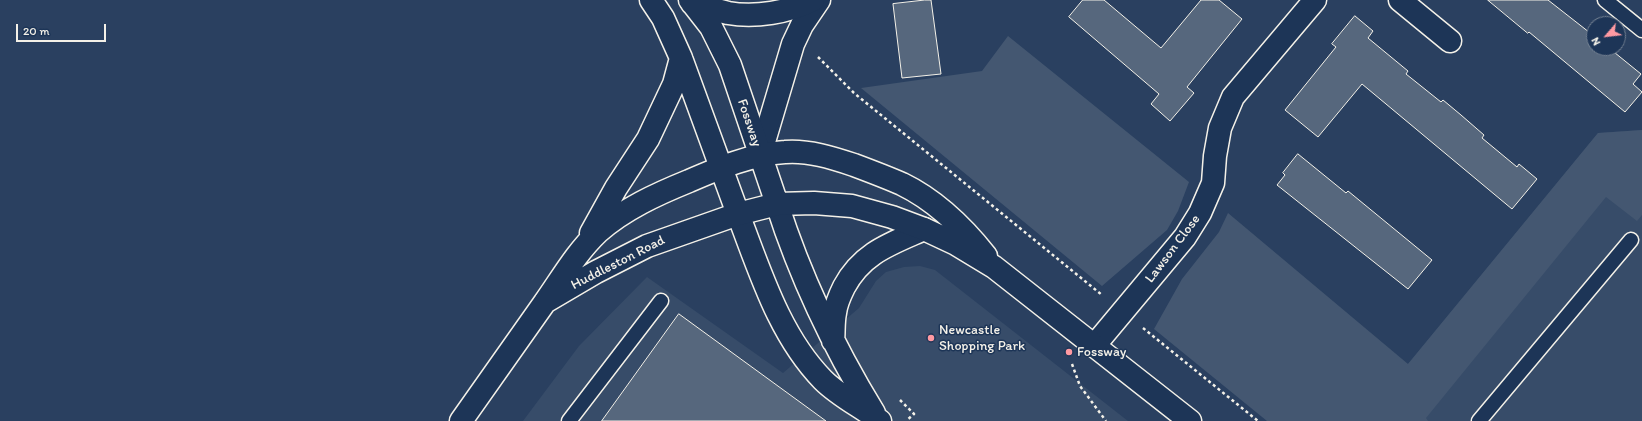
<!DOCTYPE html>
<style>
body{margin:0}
#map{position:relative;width:1642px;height:421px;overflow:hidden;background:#2a4060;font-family:Itim,sans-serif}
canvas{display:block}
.north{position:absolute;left:1586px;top:16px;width:40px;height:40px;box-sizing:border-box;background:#1d3557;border:1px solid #738091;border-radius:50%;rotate:242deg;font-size:11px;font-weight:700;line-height:16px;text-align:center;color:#f4f1e8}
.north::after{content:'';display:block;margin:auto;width:14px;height:18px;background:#ff9aa2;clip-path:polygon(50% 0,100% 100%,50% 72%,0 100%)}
.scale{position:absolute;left:16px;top:24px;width:90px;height:18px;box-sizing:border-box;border:2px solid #f4f1e8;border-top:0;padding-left:5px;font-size:12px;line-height:14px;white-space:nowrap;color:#f4f1e8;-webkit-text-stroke:3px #1d3557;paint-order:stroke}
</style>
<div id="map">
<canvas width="1642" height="421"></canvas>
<div class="north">N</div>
<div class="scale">20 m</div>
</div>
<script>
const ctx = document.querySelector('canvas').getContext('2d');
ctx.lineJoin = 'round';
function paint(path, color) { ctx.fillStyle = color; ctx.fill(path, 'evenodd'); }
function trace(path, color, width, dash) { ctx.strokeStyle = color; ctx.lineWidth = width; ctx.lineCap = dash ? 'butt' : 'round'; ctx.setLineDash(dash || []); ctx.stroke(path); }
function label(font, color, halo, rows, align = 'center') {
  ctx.font = font + ' Itim,sans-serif'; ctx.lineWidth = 3; ctx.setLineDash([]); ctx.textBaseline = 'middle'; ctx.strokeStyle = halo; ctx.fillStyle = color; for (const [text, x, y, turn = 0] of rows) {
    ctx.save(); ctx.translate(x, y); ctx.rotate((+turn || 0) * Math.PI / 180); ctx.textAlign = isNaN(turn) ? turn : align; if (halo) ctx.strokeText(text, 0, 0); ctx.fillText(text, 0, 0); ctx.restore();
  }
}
const built = new Path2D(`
 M 1642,130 L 1642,421 L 1358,421 L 1408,364 L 1598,133 Z
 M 920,266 L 935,270 L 1128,421 L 523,421 L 579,346 L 647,277 L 783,373 L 859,308 L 876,281 L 886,272 L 904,267 Z`);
const green = new Path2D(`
 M 1008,36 L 1189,182 L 1178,211 L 1167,230 L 1102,286 L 861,88 L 982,71 Z
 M 1642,130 L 1642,215 L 1637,221 L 1606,197 L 1426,418 L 1428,421 L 1267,421 L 1154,329 L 1182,279 L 1219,232 L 1228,213 L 1408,364 L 1598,133 Z`);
const building = new Path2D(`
 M 925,0 L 931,0 L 941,74 L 902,78 L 893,4 Z
 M 1083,0 L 1104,0 L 1161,48 L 1201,0 L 1219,0 L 1242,19 L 1187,87 L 1194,93 L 1170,121 L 1151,104 L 1159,94 L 1069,17 Z
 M 1488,0 L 1548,0 L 1594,36 L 1594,48 L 1609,48 L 1641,74 L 1633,84 L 1642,92 L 1625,112 L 1529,32 L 1528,33 Z
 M 1355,16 L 1373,31 L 1368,38 L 1408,71 L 1406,74 L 1441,102 L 1443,100 L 1461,115 L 1484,135 L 1482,138 L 1517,167 L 1519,164 L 1537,179 L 1512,209 L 1362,84 L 1318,137 L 1285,110 L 1336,47 L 1332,44 Z
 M 1298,154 L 1346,193 L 1348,191 L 1432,260 L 1408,289 L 1277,185 L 1285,175 L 1283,173 Z
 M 679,314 L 826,421 L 602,421 Z`);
const path = new Path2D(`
 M 818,57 L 854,93 L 1102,295
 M 1143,328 L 1258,421
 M 1072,364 L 1080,386 L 1106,421
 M 900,400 L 914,414 L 907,420`);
const lane = new Path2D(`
 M 1605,0 L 1642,30
 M 569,421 L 661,301
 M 1479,421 L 1631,240`);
const street = new Path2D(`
 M 1400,0 L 1450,41
 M 760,155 L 793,44 L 802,25 L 819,0
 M 777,204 C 801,279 833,346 874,413
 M 738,214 C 760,271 779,335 823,380 C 840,397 862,407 880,421
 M 833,341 C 834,332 833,322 835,313 C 836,304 840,295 844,287 C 862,253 890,244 924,229
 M 1094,346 L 1185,237 L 1200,213 L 1213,183 L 1215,156 L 1220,128 L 1233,97 L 1315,0`);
const primary = new Path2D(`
 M 651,0 L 663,18 L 681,58 L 738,214
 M 690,0 L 711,27 L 730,65 L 777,204
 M 692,3 C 704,6 716,10 728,13 C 756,18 788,12 813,0
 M 591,233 L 616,188 L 648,139 L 674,84 L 681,58
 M 545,302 L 596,272 L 647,246 L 738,214 L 777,204 L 814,203 L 852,206 L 892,217 L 924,229 L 956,244 L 994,267 L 1190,421
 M 461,421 C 489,381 517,342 545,302 C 562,278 576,253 598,232 C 624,209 657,194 689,181 C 719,168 752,154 785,152 C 808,150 833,158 854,165 C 870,171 886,177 902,184 C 935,200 963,227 986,256`);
const markers = [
 [931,338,4,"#ff9aa2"],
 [1069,352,4,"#ff9aa2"]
];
const streetNames = [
 ["Fossway",749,123,71],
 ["Lawson Close",1173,249,-53],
 ["Huddleston Road",618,263,-27]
];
const poiNames = [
 ["Newcastle",939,330],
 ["Shopping Park",939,346],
 ["Fossway",1077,352]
];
paint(built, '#374c69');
paint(green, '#445771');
paint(building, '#56677d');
trace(building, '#f4f1e8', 1);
trace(lane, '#f4f1e8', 17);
trace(street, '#f4f1e8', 25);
trace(primary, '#f4f1e8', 25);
trace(path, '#f4f1e8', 2.5, [3, 3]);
trace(lane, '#1d3557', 14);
trace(street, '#1d3557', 22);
trace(primary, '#1d3557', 22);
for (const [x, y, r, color] of markers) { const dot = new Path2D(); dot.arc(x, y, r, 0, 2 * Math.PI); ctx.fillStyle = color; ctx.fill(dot); trace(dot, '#1d3557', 1.5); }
label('14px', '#f4f1e8', '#1d3557', streetNames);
label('14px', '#f4f1e8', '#1d3557', poiNames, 'left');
</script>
